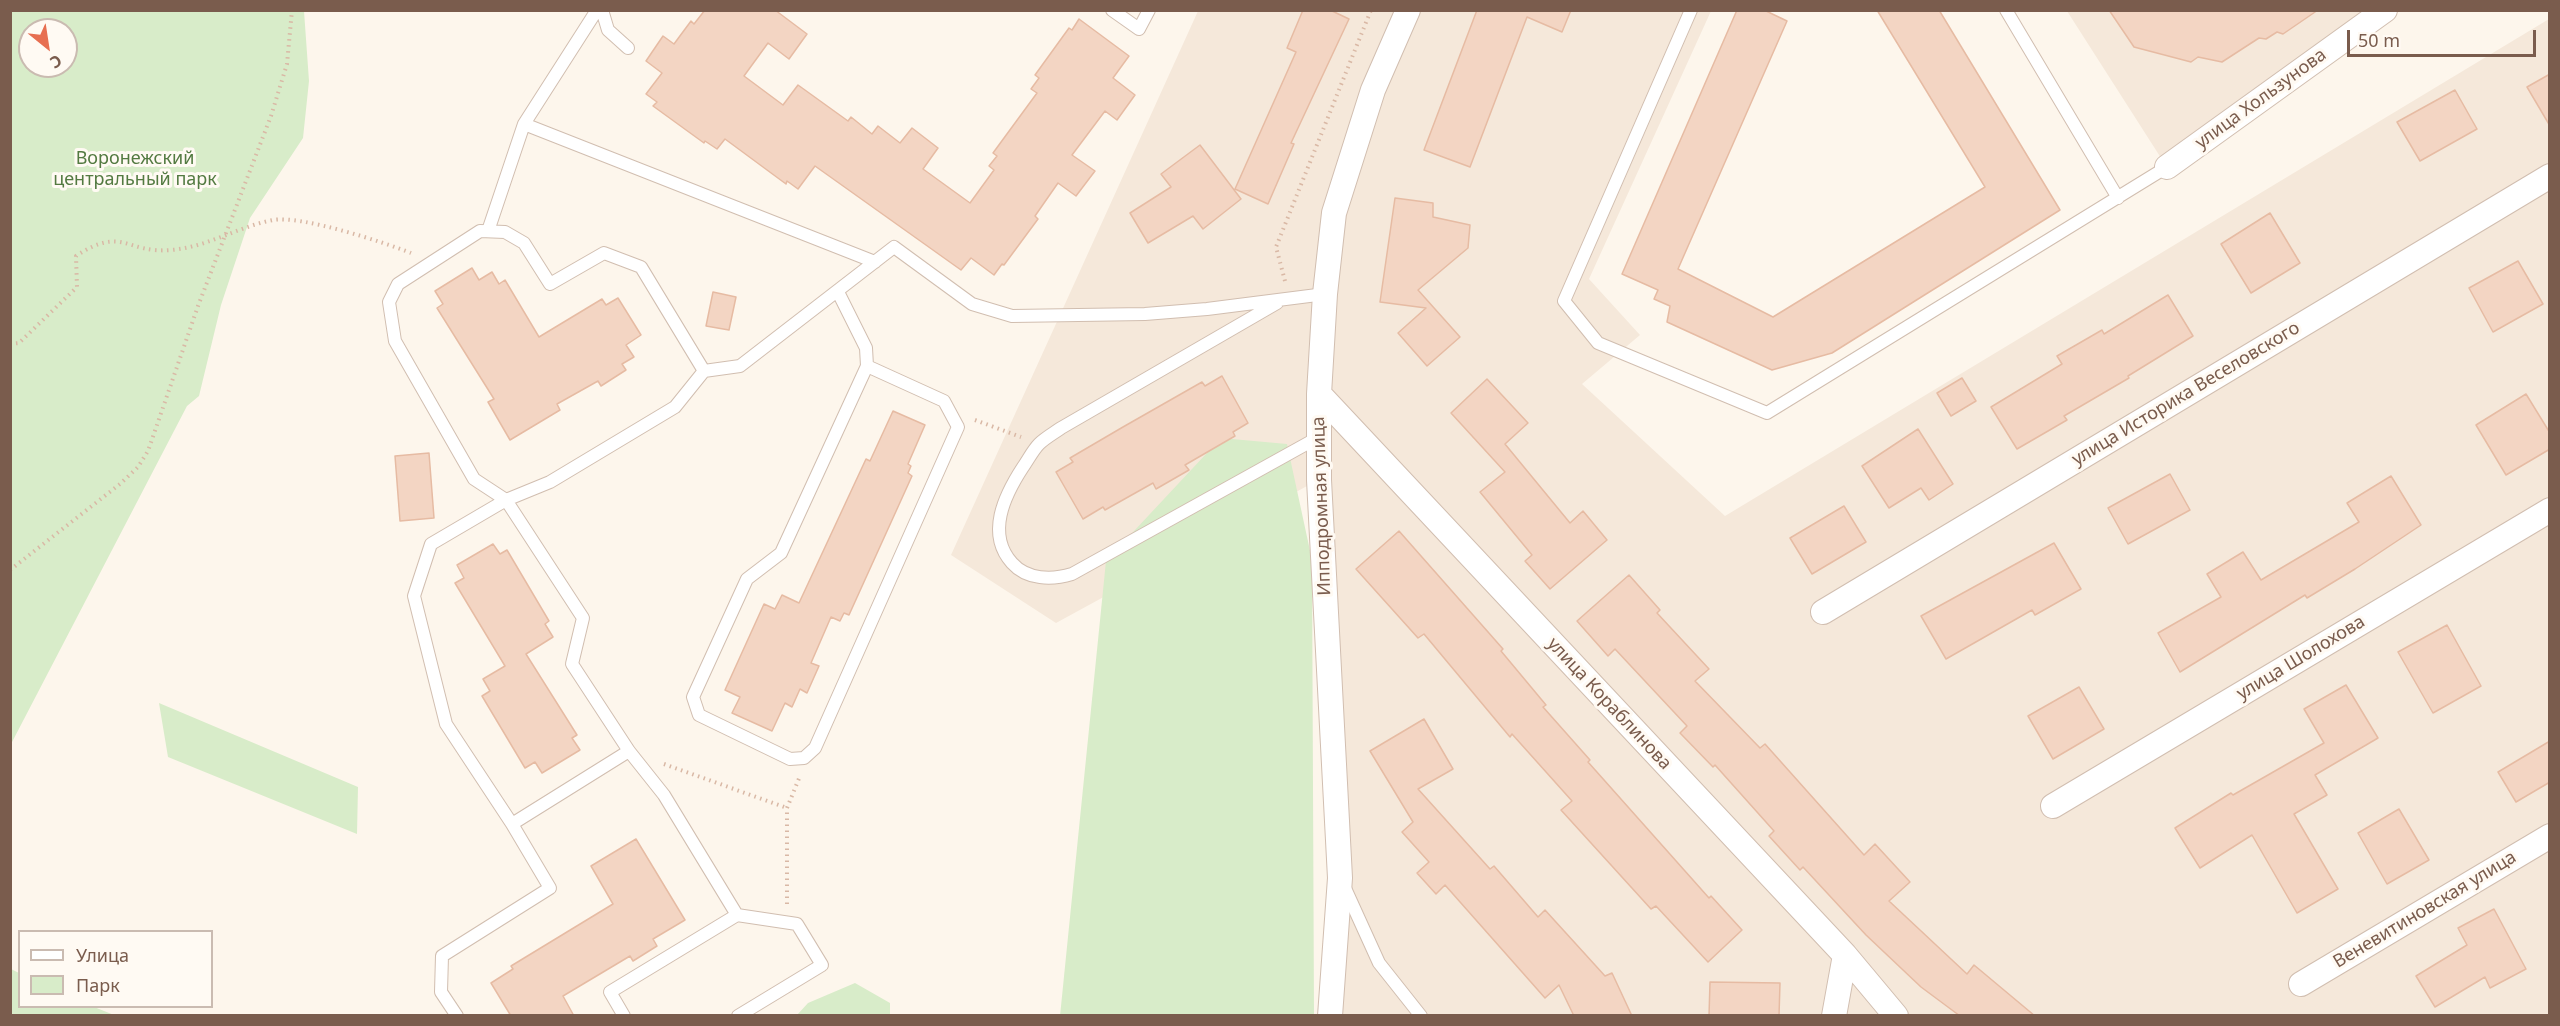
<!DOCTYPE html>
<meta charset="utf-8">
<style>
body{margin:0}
#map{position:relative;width:2560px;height:1026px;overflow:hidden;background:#fdf6ec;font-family:"Noto Sans",sans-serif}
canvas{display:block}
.frame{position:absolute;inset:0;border:12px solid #7a5c4d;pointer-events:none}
.legend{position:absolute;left:18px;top:930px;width:195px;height:78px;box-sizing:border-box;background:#fffaf3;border:2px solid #cabbb1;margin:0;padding:8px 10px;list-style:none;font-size:18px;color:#7a5c4d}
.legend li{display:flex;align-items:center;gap:12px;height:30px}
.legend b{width:30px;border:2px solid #cabbb1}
.north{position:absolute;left:18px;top:18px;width:60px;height:60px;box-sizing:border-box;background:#fffaf3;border:2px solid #cabbb1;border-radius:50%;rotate:150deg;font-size:16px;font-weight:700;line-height:24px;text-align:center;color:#7a5c4d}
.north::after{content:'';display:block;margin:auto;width:21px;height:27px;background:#e76f51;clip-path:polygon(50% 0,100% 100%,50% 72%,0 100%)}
.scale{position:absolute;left:2347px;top:30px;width:189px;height:27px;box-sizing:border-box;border:3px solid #7a5c4d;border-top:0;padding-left:8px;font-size:18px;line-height:21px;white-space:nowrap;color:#7a5c4d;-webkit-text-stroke:4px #fffaf3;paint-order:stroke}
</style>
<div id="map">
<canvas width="2560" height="1026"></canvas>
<div class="frame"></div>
<ul class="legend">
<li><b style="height:8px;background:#fff"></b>Улица</li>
<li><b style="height:16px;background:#d8ecc9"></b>Парк</li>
</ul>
<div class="north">С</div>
<div class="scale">50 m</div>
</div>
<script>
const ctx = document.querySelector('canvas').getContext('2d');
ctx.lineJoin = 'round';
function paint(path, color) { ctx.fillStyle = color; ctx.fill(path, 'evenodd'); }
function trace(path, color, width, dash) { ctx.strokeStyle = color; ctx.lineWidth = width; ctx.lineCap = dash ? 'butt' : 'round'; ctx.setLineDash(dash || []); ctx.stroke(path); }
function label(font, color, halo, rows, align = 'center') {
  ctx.font = font + ' "Noto Sans",sans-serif'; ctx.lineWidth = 6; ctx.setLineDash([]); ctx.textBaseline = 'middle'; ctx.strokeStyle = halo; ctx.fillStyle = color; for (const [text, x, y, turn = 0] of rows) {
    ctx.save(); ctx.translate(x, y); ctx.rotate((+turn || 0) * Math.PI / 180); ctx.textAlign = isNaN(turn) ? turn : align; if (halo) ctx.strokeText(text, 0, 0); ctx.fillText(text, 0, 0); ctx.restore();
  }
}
const residential = new Path2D(`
 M 1198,11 L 1711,11 L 1589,279 L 1640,335 L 1582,384 L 1725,516 L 2549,19 L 2549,1015 L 1330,1015 L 1340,878 L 1318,480 L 1056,623 L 951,555 Z
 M 2067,11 L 2365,11 L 2161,158 Z`);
const green = new Path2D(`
 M 11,10 L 304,11 L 309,81 L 303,138 L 250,218 L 221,305 L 199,396 L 187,406 L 11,744 ZM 30,30 L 66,30 L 66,66 L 30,66 Z
 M 1221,438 L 1287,444 L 1312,560 L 1314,1015 L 1060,1016 L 1106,561 Z
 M 159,703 L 358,787 L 357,834 L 168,757 Z
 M 11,969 L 19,973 L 20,1006 L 94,1007 L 114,1015 L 11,1015 Z
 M 855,983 L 890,1003 L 890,1015 L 797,1015 L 808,1003 Z`);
const building = new Path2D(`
 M 705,10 L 775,10 L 807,34 L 789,59 L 768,43 L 744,76 L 783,105 L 798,85 L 848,121 L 851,117 L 872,134 L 878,126 L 900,143 L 912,128 L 938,148 L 923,169 L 970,203 L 994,170 L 989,166 L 997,156 L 993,153 L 1037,93 L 1031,89 L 1039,78 L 1035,75 L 1069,28 L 1072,30 L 1079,19 L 1129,56 L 1113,78 L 1135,95 L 1117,120 L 1105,111 L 1072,155 L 1095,171 L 1076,196 L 1058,183 L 1035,216 L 1038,219 L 1004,265 L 1002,264 L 994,275 L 971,258 L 961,270 L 815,166 L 798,189 L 787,181 L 786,184 L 725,139 L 717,149 L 705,141 L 704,143 L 653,106 L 657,102 L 646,94 L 662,73 L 646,61 L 663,36 L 674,44 L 691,21 L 694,24 Z
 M 1303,10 L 1330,10 L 1349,19 L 1291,143 L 1294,144 L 1268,204 L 1235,189 L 1296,52 L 1287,48 Z
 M 1477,10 L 1571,10 L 1562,32 L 1527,17 L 1470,167 L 1424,150 Z
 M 1737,10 L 1764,10 L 1787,21 L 1678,269 L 1773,317 L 1985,187 L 1877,10 L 1939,10 L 2060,210 L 1832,353 L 1772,370 L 1667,322 L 1670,306 L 1654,299 L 1658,290 L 1622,274 Z
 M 2109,10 L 2318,10 L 2283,34 L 2277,32 L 2266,39 L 2259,38 L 2222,62 L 2198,57 L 2191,62 L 2134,47 Z
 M 2550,74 L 2550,126 L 2527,87 Z
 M 2455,90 L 2477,129 L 2420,161 L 2397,122 Z
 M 1200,145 L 1241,199 L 1203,229 L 1193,216 L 1148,243 L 1130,213 L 1171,187 L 1161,174 Z
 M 1395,198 L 1433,203 L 1433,217 L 1470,225 L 1468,248 L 1418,290 L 1460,337 L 1427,366 L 1398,333 L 1426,308 L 1380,302 Z
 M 2270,213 L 2300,263 L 2251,293 L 2221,244 Z
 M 2518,261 L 2543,304 L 2493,332 L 2469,288 Z
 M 472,268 L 479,280 L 492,272 L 499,284 L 505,280 L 539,337 L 602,299 L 606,305 L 618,298 L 641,335 L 626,345 L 634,357 L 622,364 L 626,370 L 601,386 L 598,381 L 557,404 L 560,410 L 510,440 L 488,402 L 494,399 L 437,308 L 443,304 L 435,291 Z
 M 713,292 L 736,297 L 729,330 L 706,326 Z
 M 2168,295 L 2193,336 L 2128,376 L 2129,378 L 2064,416 L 2067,420 L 2017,449 L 1991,407 L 2062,364 L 2057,356 L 2102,330 L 2104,334 Z
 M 1222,376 L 1248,423 L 1233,432 L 1235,436 L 1185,465 L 1189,470 L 1156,489 L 1153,483 L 1105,510 L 1103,507 L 1083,519 L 1056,472 L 1073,462 L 1070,458 L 1123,427 L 1202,382 L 1205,386 Z
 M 1962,378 L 1976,401 L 1951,416 L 1937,393 Z
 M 1487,379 L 1528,423 L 1505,444 L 1570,523 L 1583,511 L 1607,540 L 1550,589 L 1525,561 L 1532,555 L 1480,492 L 1505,472 L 1451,413 Z
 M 2526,394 L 2550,433 L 2550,449 L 2506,475 L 2476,425 Z
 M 893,411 L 925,425 L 908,464 L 911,466 L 908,473 L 912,476 L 849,615 L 844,613 L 840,621 L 831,617 L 811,663 L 819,666 L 807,693 L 800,689 L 792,707 L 785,703 L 772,731 L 732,713 L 740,697 L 725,690 L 764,604 L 775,609 L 782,595 L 799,603 L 866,459 L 870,461 Z
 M 1918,429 L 1953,484 L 1929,500 L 1921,488 L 1889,508 L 1862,466 Z
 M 429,453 L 434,518 L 400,521 L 395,456 Z
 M 2170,474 L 2190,510 L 2128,544 L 2108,508 Z
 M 2391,476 L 2421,525 L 2355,569 L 2307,598 L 2305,595 L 2180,672 L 2158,633 L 2221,597 L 2207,574 L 2243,552 L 2261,580 L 2359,522 L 2347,503 Z
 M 1844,506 L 1866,542 L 1812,574 L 1790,538 Z
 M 1399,531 L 1503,649 L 1501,651 L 1546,705 L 1543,707 L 1590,760 L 1588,762 L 1709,898 L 1711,896 L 1742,930 L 1708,962 L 1656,906 L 1651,909 L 1561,810 L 1572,801 L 1512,734 L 1510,737 L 1424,634 L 1418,638 L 1356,569 Z
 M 2054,543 L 2081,589 L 2035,615 L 2032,610 L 1946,659 L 1921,616 Z
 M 493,544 L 500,554 L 507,550 L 549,621 L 545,624 L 553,637 L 526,654 L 577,735 L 572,738 L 580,750 L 542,773 L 535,762 L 525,768 L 482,696 L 490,691 L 483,679 L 505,666 L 455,583 L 464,578 L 457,565 Z
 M 1629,575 L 1660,610 L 1657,613 L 1709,669 L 1695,681 L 1760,748 L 1765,744 L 1864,855 L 1875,844 L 1910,882 L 1889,901 L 1967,974 L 1974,965 L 2035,1016 L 1960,1016 L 1921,987 L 1866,935 L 1803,867 L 1800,870 L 1769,836 L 1774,831 L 1715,765 L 1713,767 L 1680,733 L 1687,726 L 1615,649 L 1608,656 L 1577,621 Z
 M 2447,625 L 2481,686 L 2433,713 L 2398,652 Z
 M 2346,685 L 2378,738 L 2315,775 L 2327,795 L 2294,814 L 2338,889 L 2297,913 L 2252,835 L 2200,868 L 2175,828 L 2231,793 L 2233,795 L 2324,743 L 2304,709 Z
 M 2079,687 L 2104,729 L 2053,759 L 2028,716 Z
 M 1424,719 L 1453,769 L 1418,789 L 1490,869 L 1494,866 L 1538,917 L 1545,910 L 1605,976 L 1612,973 L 1632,1016 L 1574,1016 L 1559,985 L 1545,998 L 1445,885 L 1436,894 L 1417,873 L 1429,862 L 1402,832 L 1413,822 L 1370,751 Z
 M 2550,741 L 2550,782 L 2516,802 L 2498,772 Z
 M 2399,809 L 2429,860 L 2387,884 L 2358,833 Z
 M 636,839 L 685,920 L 653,939 L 657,946 L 633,961 L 630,956 L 563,996 L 574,1016 L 511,1016 L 491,983 L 513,969 L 511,966 L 613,904 L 591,866 Z
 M 2494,909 L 2526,969 L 2490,988 L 2485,977 L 2435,1007 L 2416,976 L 2467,945 L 2458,928 Z
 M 1710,982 L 1780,983 L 1779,1016 L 1709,1016 Z`);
const path = new Path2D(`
 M 1285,281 L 1276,247 L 1371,10
 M 10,344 L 19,343 L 77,287 L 76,256 C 123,225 126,254 171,250 C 208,247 237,227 273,220 C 301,215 383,242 411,253
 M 975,420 L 1021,437
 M 10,570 L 120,484 L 138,467 L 148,451 L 198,306 L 271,116 L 287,64 L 292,10
 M 664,764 L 787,808
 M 787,904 L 787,808 L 800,776`);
const service = new Path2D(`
 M 602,10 L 608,30 L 628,48
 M 1112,10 L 1139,29 L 1149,10
 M 1691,10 L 1564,301 L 1598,343 L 1767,413 L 2167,167
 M 2006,10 L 2118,198
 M 524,124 L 875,262
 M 488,231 L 524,124 L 597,10
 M 838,292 L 866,348 L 867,366 L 781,553 L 747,579 L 693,697 L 699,715 L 790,759 L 804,758 L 815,748 L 958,427 L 944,401 L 867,366
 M 1277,303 L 1061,428 C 1054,433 1045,438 1039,444 C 1033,450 1028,460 1023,467 C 1004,496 986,534 1012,563 C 1027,580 1052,580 1072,574 L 1319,437
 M 704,371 L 675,407 L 550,482 L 506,500 L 474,479 L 395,341 L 389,302 L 398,284 L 480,231 L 505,232 L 524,243 L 550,284 L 604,253 L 641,267 L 704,371 L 740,366 L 894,247 L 972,304 L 1012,316 L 1145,314 L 1207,309 L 1325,294
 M 512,824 L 629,751
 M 1344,886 L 1379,963 L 1421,1016
 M 457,1016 L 441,992 L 442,956 L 550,888 L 512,824 L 446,724 L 414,596 L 431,544 L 506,500 L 583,618 L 572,664 L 629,751 L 664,795 L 737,915
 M 624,1016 L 610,992 L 737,915 L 797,924 L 822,965 L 738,1016`);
const minor = new Path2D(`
 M 2167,167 L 2385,10
 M 1319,394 L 1845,955 L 1896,1016
 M 1823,612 L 2550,176
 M 2053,806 L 2550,510
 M 2301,984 L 2550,836
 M 1330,1016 L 1340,878 L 1319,480 L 1319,394 L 1325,294 L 1334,213 L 1373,90 L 1408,10
 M 1834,1016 L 1845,955`);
const streetNames = [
 ["улица Хользунова",2261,99,-36],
 ["улица Историка Веселовского",2186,394,-31],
 ["Ипподромная улица",1322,506,-92],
 ["улица Шолохова",2301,658,-31],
 ["улица Кораблинова",1609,704,47],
 ["Веневитиновская улица",2425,910,-31]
];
const parkNames = [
 ["Воронежский",135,159],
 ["центральный парк",135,180]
];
paint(residential, '#f5e8da');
paint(green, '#d8ecc9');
paint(building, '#f3d5c3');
trace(building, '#e6bba3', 1.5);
trace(service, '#d1beb0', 14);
trace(minor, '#d1beb0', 26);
trace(path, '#d9b8a5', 4, [1.5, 4.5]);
trace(service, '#fff', 12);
trace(minor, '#fff', 24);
label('18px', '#7a5c4d', '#fffaf3', streetNames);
label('18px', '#537a41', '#fffaf3', parkNames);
</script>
